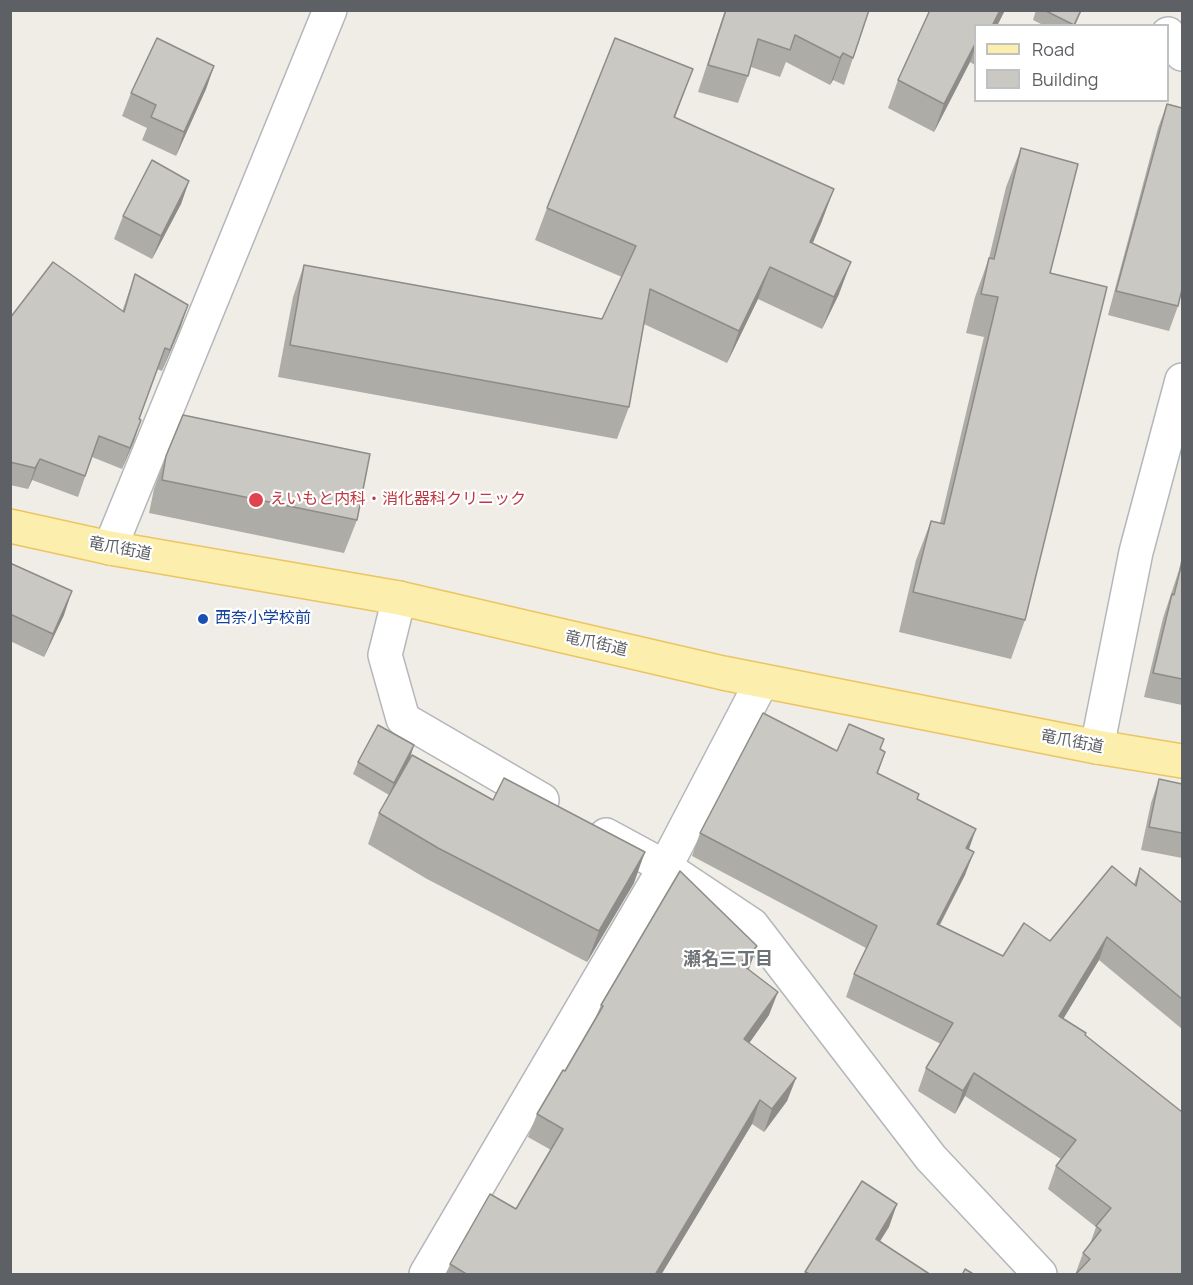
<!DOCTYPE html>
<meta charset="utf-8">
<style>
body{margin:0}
#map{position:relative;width:1193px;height:1285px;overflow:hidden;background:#efede6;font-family:Manrope,sans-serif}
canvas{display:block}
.frame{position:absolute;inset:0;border:12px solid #5d6165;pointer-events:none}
.legend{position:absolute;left:974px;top:24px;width:195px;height:78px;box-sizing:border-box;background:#fff;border:2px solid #bec0c1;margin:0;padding:8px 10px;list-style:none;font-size:18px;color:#5d6165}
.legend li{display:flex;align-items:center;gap:12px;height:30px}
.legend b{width:30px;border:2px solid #bec0c1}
</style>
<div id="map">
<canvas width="1193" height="1285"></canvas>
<div class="frame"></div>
<ul class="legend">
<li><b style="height:8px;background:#fcefae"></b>Road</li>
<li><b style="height:16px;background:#cac8c2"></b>Building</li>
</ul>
</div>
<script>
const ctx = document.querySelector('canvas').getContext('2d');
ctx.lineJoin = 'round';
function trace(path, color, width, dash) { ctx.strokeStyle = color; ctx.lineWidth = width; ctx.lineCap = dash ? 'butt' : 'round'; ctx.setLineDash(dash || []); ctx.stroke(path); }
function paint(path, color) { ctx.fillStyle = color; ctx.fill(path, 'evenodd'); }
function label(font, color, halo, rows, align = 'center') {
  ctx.font = font + ' Manrope,"Noto Sans JP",sans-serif'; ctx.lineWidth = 4.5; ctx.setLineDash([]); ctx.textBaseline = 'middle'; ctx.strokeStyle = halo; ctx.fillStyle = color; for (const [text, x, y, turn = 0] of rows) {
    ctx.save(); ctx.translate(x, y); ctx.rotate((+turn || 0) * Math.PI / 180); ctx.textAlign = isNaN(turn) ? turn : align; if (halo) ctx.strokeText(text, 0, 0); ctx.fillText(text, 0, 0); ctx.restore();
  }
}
const minor = new Path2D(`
 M 1168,34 L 1182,54
 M 110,548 L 330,10
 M 399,598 L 385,655 L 403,719 L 542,800
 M 1097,747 L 1136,552 L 1182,380
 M 606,835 L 665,867 L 752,925 L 931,1158 L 1040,1274
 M 426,1274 L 665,867 L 762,681`);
const major = new Path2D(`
 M 10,526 L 110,548 L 399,598 L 723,673 L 1097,747 L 1182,761`);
const wall = new Path2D(`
 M 725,10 L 869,10 L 844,85 L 833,80 L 830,85 L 786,62 L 780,77 L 751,67 L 738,103 L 698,92 Z
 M 930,10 L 1005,10 L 997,26 L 975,26 L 975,65 L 970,62 L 934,132 L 888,108 L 898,80 Z
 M 1036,10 L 1082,10 L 1075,26 L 1045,26 L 1033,20 Z
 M 214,66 L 206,89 L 176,156 L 142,140 L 147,128 L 122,116 L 131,93 Z
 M 681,101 L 675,118 L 822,221 L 813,243 L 839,294 L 822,329 L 758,299 L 727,363 L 644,324 L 629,407 L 617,439 L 278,377 L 293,297 L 304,265 L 602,319 L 622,277 L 535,240 L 547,208 Z
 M 1167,104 L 1178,306 L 1169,331 L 1108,315 L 1158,128 Z
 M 1021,148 L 1050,273 L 1025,620 L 1011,659 L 899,632 L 916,560 L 931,521 L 940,523 L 984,337 L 966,333 L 975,297 L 989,258 L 1006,187 Z
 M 189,181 L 181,204 L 152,259 L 114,239 L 123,216 Z
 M 135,274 L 181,326 L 162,371 L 157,369 L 139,419 L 134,441 L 122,469 L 92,457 L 78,497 L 32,480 L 28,489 L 10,485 L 10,318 L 122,312 Z
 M 166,456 L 357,520 L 344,553 L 149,513 L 154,489 Z
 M 1182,556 L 1182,705 L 1144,697 L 1163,618 L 1179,570 Z
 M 10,563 L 64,615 L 44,657 L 10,641 Z
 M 880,749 L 885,752 L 878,773 L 917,799 L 969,850 L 965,875 L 940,925 L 1003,956 L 1050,941 L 1134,884 L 1140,868 L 1182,903 L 1182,1029 L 1099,960 L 1063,1019 L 1085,1035 L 1182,1275 L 1075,1275 L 1083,1253 L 1090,1244 L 1096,1227 L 1048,1189 L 1056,1166 L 1061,1159 L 965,1096 L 955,1114 L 918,1091 L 926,1068 L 941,1044 L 846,997 L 854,974 L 866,948 L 692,856 L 700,833 L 837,751 Z
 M 410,758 L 394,787 L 634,883 L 587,962 L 427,879 L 368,844 L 379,813 L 389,795 L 353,774 L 358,762 Z
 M 1159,779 L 1182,784 L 1182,858 L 1141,850 L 1151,803 Z
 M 757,946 L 748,970 L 769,1015 L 749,1043 L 796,1078 L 787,1101 L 764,1132 L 752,1124 L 661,1275 L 446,1275 L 450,1264 L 516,1209 L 551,1150 L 528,1137 L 537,1114 L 565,1071 L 595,1019 L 601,1005 Z`);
const shadedWall = new Path2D(`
 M 1000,10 L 1005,10 L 997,26 L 992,26 Z
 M 975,44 L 975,48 L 970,62 L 934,132 L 944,104 Z
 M 843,53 L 833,80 L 830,85 L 840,58 Z
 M 214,66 L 206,89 L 176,156 L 184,132 Z
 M 693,69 L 681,101 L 662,149 L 674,117 Z
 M 189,181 L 181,204 L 152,259 L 161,236 Z
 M 834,189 L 822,221 L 799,274 L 810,242 Z
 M 851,262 L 839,294 L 822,329 L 834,297 Z
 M 770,267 L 758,299 L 727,363 L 739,331 Z
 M 188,305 L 181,326 L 162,371 L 170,350 Z
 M 141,420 L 134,441 L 122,469 L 130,448 Z
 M 40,459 L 32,480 L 28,489 L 35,468 Z
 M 72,591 L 64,615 L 44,657 L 53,634 Z
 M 414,745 L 410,758 L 389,795 L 394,783 Z
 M 976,829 L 968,852 L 966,848 Z
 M 645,852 L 634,883 L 587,962 L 599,931 Z
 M 974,852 L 965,875 L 928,947 L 937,924 Z
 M 1107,937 L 1099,960 L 1051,1039 L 1059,1016 Z
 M 757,946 L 749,969 L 732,987 L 740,963 Z
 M 778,992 L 769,1015 L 736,1062 L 744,1039 Z
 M 974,1073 L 965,1096 L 955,1114 L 963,1091 Z
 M 796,1078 L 787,1101 L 764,1132 L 772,1109 Z
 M 760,1100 L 752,1124 L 661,1275 L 655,1275 Z
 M 897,1204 L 889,1227 L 867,1262 L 876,1239 Z`);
const building = new Path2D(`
 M 726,10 L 869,10 L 853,58 L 843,53 L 840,58 L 795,35 L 790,50 L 758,39 L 748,76 L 708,65 Z
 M 930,10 L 1000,10 L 992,26 L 975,26 L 975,44 L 944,104 L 898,80 Z
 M 1044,10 L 1081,10 L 1074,25 Z
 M 157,38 L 214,66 L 184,132 L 151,117 L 156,105 L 131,93 Z
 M 615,38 L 693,69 L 674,117 L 834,189 L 810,242 L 851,262 L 834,297 L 770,267 L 739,331 L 650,289 L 629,407 L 290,345 L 304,265 L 602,319 L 636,246 L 547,208 Z
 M 1167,104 L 1182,108 L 1182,289 L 1178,306 L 1116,291 Z
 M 1021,148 L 1078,164 L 1050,273 L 1107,287 L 1025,620 L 913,592 L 931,521 L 944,524 L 998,297 L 981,294 L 989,258 L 994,259 Z
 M 152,160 L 189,181 L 161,236 L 123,216 Z
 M 53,262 L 124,312 L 135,274 L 188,305 L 170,350 L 165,348 L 139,419 L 141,420 L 130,448 L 99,436 L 85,476 L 40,459 L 35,468 L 10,462 L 10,318 Z
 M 183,415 L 370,454 L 357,520 L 162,480 L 166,456 Z
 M 1182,562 L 1182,679 L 1153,673 L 1172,594 L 1174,595 Z
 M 10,563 L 72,591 L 53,634 L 10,614 Z
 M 763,713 L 837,751 L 849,724 L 884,739 L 880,749 L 885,752 L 877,773 L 919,794 L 917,799 L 976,829 L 966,848 L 974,852 L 937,924 L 1003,956 L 1024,923 L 1050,941 L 1112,866 L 1136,886 L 1140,868 L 1182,903 L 1182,999 L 1107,937 L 1059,1016 L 1086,1033 L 1085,1035 L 1182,1112 L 1182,1275 L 1075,1275 L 1090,1259 L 1083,1253 L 1101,1230 L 1096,1226 L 1111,1208 L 1056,1166 L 1076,1140 L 974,1073 L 963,1091 L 926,1068 L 953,1023 L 854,974 L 877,926 L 700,833 Z
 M 378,725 L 414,745 L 394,783 L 358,762 Z
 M 412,755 L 493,800 L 504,778 L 645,852 L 599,931 L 438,848 L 379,813 Z
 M 1159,779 L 1182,784 L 1182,833 L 1149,827 Z
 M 680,871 L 757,946 L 740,963 L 778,992 L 744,1039 L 796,1078 L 772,1109 L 760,1100 L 655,1275 L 468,1275 L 450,1264 L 490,1194 L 516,1209 L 563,1129 L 537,1114 L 563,1070 L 565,1071 L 603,1006 L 601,1005 Z
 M 862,1181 L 897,1204 L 876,1239 L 931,1275 L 807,1275 L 808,1273 L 805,1272 Z
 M 965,1269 L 975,1275 L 962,1275 Z`);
const markers = [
 [256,500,8,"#e0444e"],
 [203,619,6,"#1a4fb4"]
];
const healthNames = [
 ["えいもと内科・消化器科クリニック",270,500]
];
const streetNames = [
 ["竜爪街道",120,549,11],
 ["竜爪街道",596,644,13],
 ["竜爪街道",1072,742,11]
];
const transitNames = [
 ["西奈小学校前",215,619]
];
const neighbourhoodNames = [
 ["瀬名三丁目",728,960]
];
trace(minor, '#b3b6ba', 36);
trace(major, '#ecc562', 36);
trace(minor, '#fff', 33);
trace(major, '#fcefae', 33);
paint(wall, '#aeaca7');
paint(shadedWall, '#8d8c88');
paint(building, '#cac8c2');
trace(building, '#8d8c88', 1.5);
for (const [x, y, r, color] of markers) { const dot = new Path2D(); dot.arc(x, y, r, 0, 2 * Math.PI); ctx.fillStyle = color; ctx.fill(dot); trace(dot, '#fff', 2); }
label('16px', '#be3a42', '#fff', healthNames, 'left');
label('16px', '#5d6165', '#fff', streetNames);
label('16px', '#164399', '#fff', transitNames, 'left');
label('bold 18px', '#6e7377', '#fff', neighbourhoodNames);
</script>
